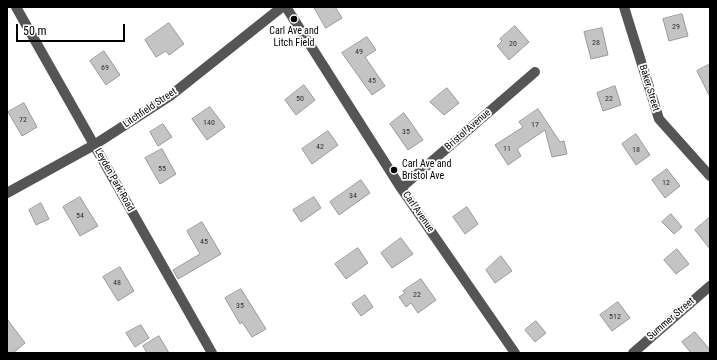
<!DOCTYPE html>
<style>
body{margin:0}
#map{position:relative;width:717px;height:360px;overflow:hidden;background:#fff;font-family:"Roboto Condensed",sans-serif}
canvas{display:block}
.frame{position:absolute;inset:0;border:8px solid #000;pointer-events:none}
.scale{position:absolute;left:16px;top:24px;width:109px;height:18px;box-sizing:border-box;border:2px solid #000;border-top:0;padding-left:5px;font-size:12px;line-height:14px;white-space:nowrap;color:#000;-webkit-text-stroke:3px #fff;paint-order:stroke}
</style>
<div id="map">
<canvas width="717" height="360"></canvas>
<div class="frame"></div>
<div class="scale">50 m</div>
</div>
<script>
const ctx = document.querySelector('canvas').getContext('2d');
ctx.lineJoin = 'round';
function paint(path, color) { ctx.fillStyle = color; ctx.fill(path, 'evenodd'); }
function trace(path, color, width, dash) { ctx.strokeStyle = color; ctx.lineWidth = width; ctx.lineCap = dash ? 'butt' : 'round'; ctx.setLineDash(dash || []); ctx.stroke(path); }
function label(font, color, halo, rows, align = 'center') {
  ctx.font = font + ' "Roboto Condensed",sans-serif'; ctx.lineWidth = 3.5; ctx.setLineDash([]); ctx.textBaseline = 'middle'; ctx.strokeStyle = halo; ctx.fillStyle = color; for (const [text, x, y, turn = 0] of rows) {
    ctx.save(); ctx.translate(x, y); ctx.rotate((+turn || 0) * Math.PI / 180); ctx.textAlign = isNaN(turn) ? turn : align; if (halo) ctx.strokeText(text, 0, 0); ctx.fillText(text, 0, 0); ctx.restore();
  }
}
const building = new Path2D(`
 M 314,7 L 335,7 L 342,18 L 326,28 Z
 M 682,14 L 688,36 L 669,41 L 663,19 Z
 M 169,23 L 184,44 L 169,55 L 166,51 L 156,57 L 145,40 Z
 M 515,26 L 529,42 L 509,60 L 497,46 L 502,41 L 500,39 Z
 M 602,28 L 608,55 L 591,59 L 584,32 Z
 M 367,37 L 376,50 L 365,57 L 385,86 L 372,95 L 342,53 Z
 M 104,51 L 120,75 L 106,85 L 90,61 Z
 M 710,64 L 710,97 L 697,71 Z
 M 304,85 L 315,100 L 296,115 L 285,100 Z
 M 615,86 L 621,105 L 603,111 L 597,93 Z
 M 447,88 L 459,103 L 444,115 L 430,102 Z
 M 24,103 L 37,127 L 22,136 L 8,112 Z
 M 210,107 L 225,127 L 207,140 L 192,119 Z
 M 538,109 L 560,142 L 564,141 L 567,154 L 552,157 L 545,130 L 517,149 L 521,156 L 508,165 L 495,145 L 523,127 L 519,122 Z
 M 404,113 L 423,140 L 408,150 L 390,124 Z
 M 163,124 L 172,137 L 158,146 L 150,132 Z
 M 328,131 L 338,145 L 312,164 L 302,149 Z
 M 636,134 L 650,155 L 636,165 L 622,144 Z
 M 162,149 L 176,174 L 160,184 L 145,158 Z
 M 667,169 L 680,186 L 665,198 L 652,180 Z
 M 361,180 L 370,193 L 339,215 L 330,202 Z
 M 80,197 L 98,226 L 80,236 L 63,207 Z
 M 314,197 L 321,208 L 301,222 L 293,210 Z
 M 41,203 L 49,219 L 36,225 L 29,210 Z
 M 467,207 L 478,224 L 465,234 L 453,217 Z
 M 671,214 L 682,227 L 674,234 L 662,222 Z
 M 710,217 L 710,249 L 695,230 Z
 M 202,222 L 221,254 L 178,279 L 173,270 L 200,254 L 187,231 Z
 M 401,238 L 413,254 L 392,268 L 381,253 Z
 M 358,248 L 368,263 L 346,279 L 335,264 Z
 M 677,249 L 689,264 L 676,274 L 664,260 Z
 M 501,256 L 512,271 L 495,283 L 486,270 Z
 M 120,267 L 134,291 L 118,301 L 103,277 Z
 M 421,279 L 436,300 L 418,313 L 411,303 L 406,307 L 399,297 L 405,293 L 403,291 Z
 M 241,289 L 266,329 L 252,337 L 242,322 L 240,324 L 225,298 Z
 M 365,295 L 373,307 L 361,316 L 352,304 Z
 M 618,302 L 630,318 L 612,331 L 600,315 Z
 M 7,319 L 25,343 L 13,353 L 7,353 Z
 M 536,321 L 546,333 L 535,342 L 525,330 Z
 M 141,325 L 149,338 L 135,347 L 126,333 Z
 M 695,332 L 710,350 L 710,353 L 691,353 L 682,342 Z
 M 159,336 L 169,353 L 147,353 L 143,346 Z`);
const minor = new Path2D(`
 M 16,7 L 212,353
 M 286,7 L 401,188 L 515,353
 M 624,7 L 659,119 L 710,176
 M 401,188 L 535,72
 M 7,193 L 94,145 L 170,96 L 282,7
 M 633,353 L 710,286`);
const markers = [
 [294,19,4,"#000"],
 [394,170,4,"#000"]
];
const numberNames = [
 ["29",676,27],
 ["28",596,43],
 ["20",513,44],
 ["49",359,52],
 ["69",105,68],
 ["45",372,81],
 ["50",300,99],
 ["22",609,99],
 ["72",23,120],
 ["140",209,123],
 ["17",535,125],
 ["35",406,132],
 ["42",320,147],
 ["11",507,149],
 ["18",636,150],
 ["55",162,169],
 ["12",666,183],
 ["34",353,196],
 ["54",80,216],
 ["45",204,242],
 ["48",117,283],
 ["22",417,295],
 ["35",240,306],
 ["512",615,317]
];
const poiNames = [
 ["Carl Ave and",294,31],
 ["Litch Field",294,43],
 ["Carl Ave and",402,164,"left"],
 ["Bristol Ave",402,176,"left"]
];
const streetNames = [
 ["Baker Street",649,88,73],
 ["Litchfield Street",150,108,-34],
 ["Bristol Avenue",468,130,-41],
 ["Leyden Park Road",114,180,61],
 ["Carl Avenue",418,212,55],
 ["Summer Street",671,319,-41]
];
paint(building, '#c4c4c4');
trace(building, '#999', 1);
trace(minor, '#555', 10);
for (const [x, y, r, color] of markers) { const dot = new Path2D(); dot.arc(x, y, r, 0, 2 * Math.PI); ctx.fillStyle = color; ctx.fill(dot); trace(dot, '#fff', 1.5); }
label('8px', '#313131', null, numberNames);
label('10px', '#000', '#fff', poiNames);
label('10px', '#000', '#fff', streetNames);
</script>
